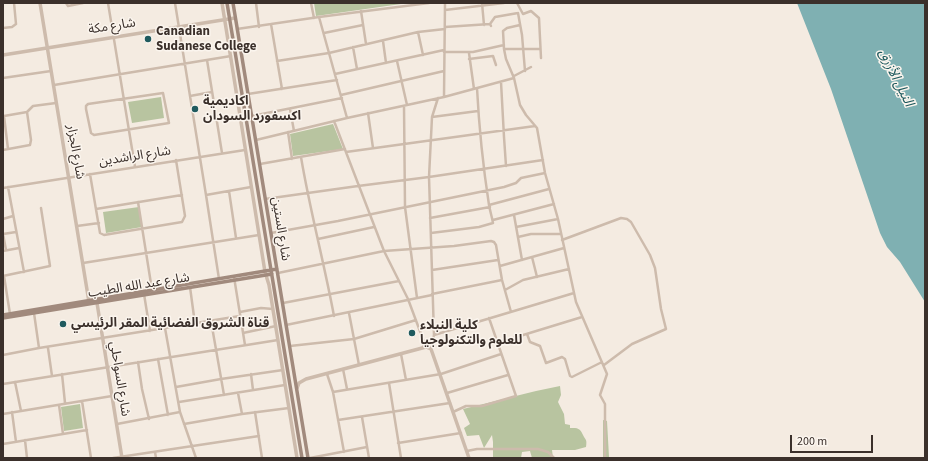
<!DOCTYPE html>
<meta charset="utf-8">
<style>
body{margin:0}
#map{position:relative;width:928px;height:461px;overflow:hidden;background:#f4ebe1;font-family:"Source Sans 3",sans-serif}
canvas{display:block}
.frame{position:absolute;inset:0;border:4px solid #3b302b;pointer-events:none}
.scale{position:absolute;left:790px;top:435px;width:83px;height:18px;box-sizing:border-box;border:2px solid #3b302b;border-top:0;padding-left:5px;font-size:12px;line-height:14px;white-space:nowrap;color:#3b302b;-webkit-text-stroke:3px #fbf5ee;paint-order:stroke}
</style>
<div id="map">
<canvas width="928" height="461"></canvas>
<div class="frame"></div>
<div class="scale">200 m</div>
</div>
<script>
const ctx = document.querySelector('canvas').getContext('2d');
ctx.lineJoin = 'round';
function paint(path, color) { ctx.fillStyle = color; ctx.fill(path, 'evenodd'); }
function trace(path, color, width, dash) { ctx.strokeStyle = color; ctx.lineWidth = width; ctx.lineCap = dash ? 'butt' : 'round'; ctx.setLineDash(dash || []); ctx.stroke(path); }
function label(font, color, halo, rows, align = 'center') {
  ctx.font = font + ' "Source Sans 3","Noto Sans Arabic",sans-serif'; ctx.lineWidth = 3; ctx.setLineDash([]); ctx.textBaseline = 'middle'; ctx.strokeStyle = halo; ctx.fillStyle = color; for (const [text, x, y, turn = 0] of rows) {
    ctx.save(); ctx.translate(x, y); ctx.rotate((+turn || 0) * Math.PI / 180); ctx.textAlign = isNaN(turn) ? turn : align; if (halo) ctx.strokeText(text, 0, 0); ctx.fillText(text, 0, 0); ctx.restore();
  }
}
const green = new Path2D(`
 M 314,3 L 408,3 L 316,16 Z
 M 161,97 L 164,118 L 132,123 L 128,102 Z
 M 333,124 L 343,149 L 293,156 L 290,134 Z
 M 139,207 L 142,227 L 106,233 L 103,212 Z
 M 560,386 L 561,395 L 558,402 L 564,414 L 565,424 L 570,425 L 570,428 C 578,428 580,428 583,435 C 586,441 587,439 586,447 L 575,450 L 552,450 L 553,458 L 532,458 L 530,451 L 522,452 L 521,458 L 493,458 L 493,442 L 492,435 L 484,448 L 479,435 L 467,436 L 464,428 L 470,424 L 463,409 L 536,391 Z
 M 80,404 L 83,428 L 64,431 L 61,407 Z
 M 603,420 L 607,421 L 609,457 L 603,458 Z`);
const water = new Path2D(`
 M 797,3 L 925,3 L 925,302 L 900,262 L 887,247 L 880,233 L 831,89 Z`);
const minor = new Path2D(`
 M 66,3 L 68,6 L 83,3
 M 108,3 L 135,167
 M 175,3 L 206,195
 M 256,3 L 259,27
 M 311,3 L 314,18
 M 482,3 L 484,25
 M 517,3 L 523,14 L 531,11 L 539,18 L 541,58
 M 445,10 L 504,3
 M 361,11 L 366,44
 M 518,13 L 522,35 L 525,71
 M 319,17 L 347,118
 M 271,24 L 282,89
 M 490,24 L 495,17 L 518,13
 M 520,25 L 507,28 L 503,31 L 504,49 L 506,59 L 514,78 L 520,105 L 526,115 L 537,128 L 545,173 L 558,219 L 576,302 L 607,374 L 600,395 L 605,404 L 605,458
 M 445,27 L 490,24 L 491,26
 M 3,28 L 12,27 L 16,24 L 14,3
 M 237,29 L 319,17 L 429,3
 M 418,32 L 423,55
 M 324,33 L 363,25
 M 383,41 L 386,63
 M 353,47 L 357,69
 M 504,49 L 540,49
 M 444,52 L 473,52 L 504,45
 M 469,53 L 474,89
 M 469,59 L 493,56 L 496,65
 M 207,60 L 222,153
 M 277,61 L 329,53 L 418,32 L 445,29
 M 397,61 L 407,105
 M 335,74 L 444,50
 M 514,76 L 531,67
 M 3,78 L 51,71
 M 501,82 L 504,137 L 506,166
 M 54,85 L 231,56
 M 163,93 L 169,123 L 94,135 L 91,133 L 86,109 L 86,106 L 88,104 Z
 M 248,94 L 337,80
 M 341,95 L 444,71
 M 190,96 L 212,92
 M 444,97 L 445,3
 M 404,106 L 405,207 L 417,298
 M 290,109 L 294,131
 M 368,113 L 373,148
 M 252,116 L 342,98
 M 432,117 L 478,111
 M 334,121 L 384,251 L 408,299 L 424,342 L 423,347
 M 288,132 L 292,159
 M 256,140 L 347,118 L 444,97 L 514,78
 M 8,149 L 4,116 L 27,112 L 33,106 L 56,103
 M 3,150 L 30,145 L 31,140 L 27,112
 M 346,152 L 535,126
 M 301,157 C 310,211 324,262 334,316
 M 260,164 L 345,149
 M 90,174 L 100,233 L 104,235 L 182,222 L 185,216 L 176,160
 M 8,187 L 24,272
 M 3,188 L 245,150
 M 229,191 L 236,238
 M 265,199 L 358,186 L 429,177 L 543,160
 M 138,202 L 152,290
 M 489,205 L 549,189
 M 96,209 L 182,195
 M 514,215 L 522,260
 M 430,218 L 490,207
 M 3,219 L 13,216
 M 493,220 L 554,204
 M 77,226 L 99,223
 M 516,227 L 558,219
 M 271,233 L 338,221 L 504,187 L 516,183 L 521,178 L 545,173
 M 431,233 L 479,227 L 493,223 C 492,217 490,211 489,205 C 483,166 479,127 477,88
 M 3,234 L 6,250
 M 3,234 L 16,232
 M 518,237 L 531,234 L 561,234
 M 318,239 L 374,227
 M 562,240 L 621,218 L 627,219 L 631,222 L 650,255 L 655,268 L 661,309 L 666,329 L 632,344 L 604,365
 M 3,251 L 19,248
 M 532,257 L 537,277
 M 83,263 L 259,235
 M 500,266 L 564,248
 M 432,270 L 498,260
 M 278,273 L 384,251 L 454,246 L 491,241 L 494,242 L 496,245 L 502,280 L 511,312
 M 3,276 L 50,266 L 41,208
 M 4,276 L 10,314
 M 234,277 L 245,345
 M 219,279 L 206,195 L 251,187
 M 190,287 L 195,324
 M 505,290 L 523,280 L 569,269
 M 144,294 L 150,331
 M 432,294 L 502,280
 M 283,303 L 399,281
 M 240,312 L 261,308 L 273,309
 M 34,313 L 39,348
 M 349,313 L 359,365
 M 211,321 L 224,395
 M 286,325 L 432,295
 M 165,328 L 180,412 L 196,458
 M 243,333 L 276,326
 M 527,334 L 530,342 L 540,346 L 546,363 L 562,357 L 565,359 L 570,376 L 572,377 L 602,362
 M 434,335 L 574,293
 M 497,343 L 582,317
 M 290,346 L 354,339 L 416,320
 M 48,348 L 52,376
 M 431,349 L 434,335 L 429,177 L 432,117 L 438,98
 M 401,354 L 406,380
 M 3,355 L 39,348 L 240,316
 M 158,359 L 168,415
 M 138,362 L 142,389 L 149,419
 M 343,369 L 347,389
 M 62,374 L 65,403
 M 251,374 L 253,390
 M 327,374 L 333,392 L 344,452
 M 15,382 L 21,411
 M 389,383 L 401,458
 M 3,384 L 278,340
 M 176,387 L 221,379 L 283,370
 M 333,392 L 441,374 L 501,354
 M 238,393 L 242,414
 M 447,393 L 508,375
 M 82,401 L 91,458
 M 179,402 L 285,385
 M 59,405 L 63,434
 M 12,412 L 16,442
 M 255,412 L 262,458
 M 453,412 L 466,406 L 482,406 L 516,396 L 489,318
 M 3,414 L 112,396
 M 362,417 L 369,458
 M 338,420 L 450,403
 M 117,424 L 180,412
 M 184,424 L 242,414 L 289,408
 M 25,440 L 27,458
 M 398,443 L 461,433
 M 3,444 L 87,430
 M 467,451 L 477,449 L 538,449 L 548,452 L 554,458
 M 155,452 L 156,458
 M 113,458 L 259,436
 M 310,458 L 367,447`);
const tertiary = new Path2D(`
 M 40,3 L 89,302
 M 222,3 L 265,272 L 269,285 L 297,458
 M 3,55 L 235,18
 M 97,303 L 122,458
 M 297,388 L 299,383 L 306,379 L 426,347 L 431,349 L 469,458`);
const secondary = new Path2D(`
 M 227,3 L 302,458
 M 233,3 L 308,458
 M 3,315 L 277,269
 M 3,318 L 272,274`);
const markers = [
 [148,39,4,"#1f5a5e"],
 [195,109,4,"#1f5a5e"],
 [63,324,4,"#1f5a5e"],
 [412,333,4,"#1f5a5e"]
];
const streetNames = [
 ["شارع مكة",112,27,-9],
 ["شارع الجزار",75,152,80],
 ["شارع الراشدين",135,157,-9],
 ["شارع الستين",280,229,81],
 ["شارع عبد الله الطيب",139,286,-9],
 ["شارع السواحلي",119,379,81]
];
const poiNames = [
 ["Canadian",156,32],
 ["Sudanese College",156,47],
 ["اكاديمية",203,102],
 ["اكسفورد السودان",203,117],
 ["قناة الشروق الفضائية المقر الرئيسي",71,324],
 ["كلية النبلاء",420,326],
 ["للعلوم والتكنولوجيا",420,341]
];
const waterNames = [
 ["النيل الأزرق",895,78,63]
];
paint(green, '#b8c4a0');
paint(water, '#7fb0b2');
trace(minor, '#cdbbac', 2.5);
trace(tertiary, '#cdbbac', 3.5);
trace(secondary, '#a18a7d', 3.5);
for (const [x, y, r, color] of markers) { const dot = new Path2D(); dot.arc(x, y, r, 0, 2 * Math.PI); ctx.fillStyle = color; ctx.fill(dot); trace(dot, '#fbf5ee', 1.5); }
label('13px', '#3b302b', '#fbf5ee', streetNames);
label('bold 13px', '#3b302b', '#fbf5ee', poiNames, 'left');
label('italic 14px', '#1f5a5e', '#fbf5ee', waterNames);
</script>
